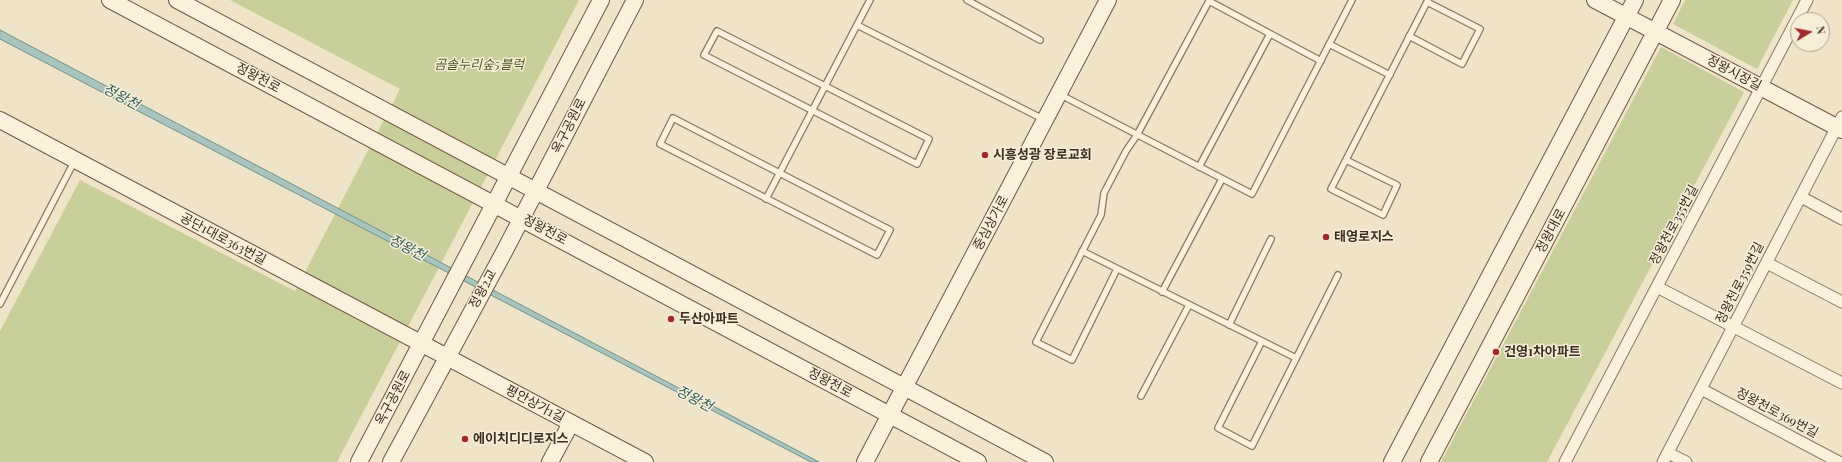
<!DOCTYPE html>
<meta charset="utf-8">
<style>
body{margin:0}
#map{position:relative;width:1842px;height:462px;overflow:hidden;background:#f0e4c8;font-family:"Playfair Display",serif}
canvas{display:block}
.north{position:absolute;left:1790px;top:12px;width:40px;height:40px;box-sizing:border-box;background:#f7eed8;border:1px solid #ada18e;border-radius:50%;rotate:80deg;font-size:11px;font-weight:700;line-height:16px;text-align:center;color:#3d2e20}
.north::after{content:'';display:block;margin:auto;width:14px;height:18px;background:#9e2a2b;clip-path:polygon(50% 0,100% 100%,50% 72%,0 100%)}
</style>
<div id="map">
<canvas width="1842" height="462"></canvas>
<div class="north">N</div>
</div>
<script>
const ctx = document.querySelector('canvas').getContext('2d');
ctx.lineJoin = 'round';
function paint(path, color) { ctx.fillStyle = color; ctx.fill(path, 'evenodd'); }
function trace(path, color, width, dash) { ctx.strokeStyle = color; ctx.lineWidth = width; ctx.lineCap = dash ? 'butt' : 'round'; ctx.setLineDash(dash || []); ctx.stroke(path); }
function label(font, color, halo, rows, align = 'center') {
  ctx.font = font + ' "Playfair Display","Noto Sans KR",serif'; ctx.lineWidth = 3; ctx.setLineDash([]); ctx.textBaseline = 'middle'; ctx.strokeStyle = halo; ctx.fillStyle = color; for (const [text, x, y, turn = 0] of rows) {
    ctx.save(); ctx.translate(x, y); ctx.rotate((+turn || 0) * Math.PI / 180); ctx.textAlign = isNaN(turn) ? turn : align; if (halo) ctx.strokeText(text, 0, 0); ctx.fillText(text, 0, 0); ctx.restore();
  }
}
const green = new Path2D(`
 M 230,0 L 579,0 L 337,462 L 0,462 L 0,331 L 80,180 L 295,291 L 400,89 Z
 M 1685,0 L 1793,0 L 1757,69 L 1673,24 Z
 M 1661,47 L 1744,92 L 1547,462 L 1441,462 Z`);
const water = new Path2D(`
 M 0,30 L 819,462 L 811,462 L 0,39 Z`);
const lane = new Path2D(`
 M 967,0 L 1040,40
 M 857,25 L 1043,119
 M 717,31 L 929,139 L 917,164 L 704,55 Z
 M 1409,36 L 1462,64 L 1480,29 L 1427,2
 M 1329,44 L 1390,75
 M 1059,94 L 1252,194 L 1352,0
 M 673,118 L 890,230 L 877,255 L 660,144 Z
 M 1346,160 L 1397,185 L 1383,215 L 1331,189 L 1428,0
 M 1199,167 L 1270,34
 M 766,199 L 870,0
 M 1082,251 L 1296,358
 M 1117,269 L 1072,360 L 1036,342 L 1101,215 L 1104,193 L 1126,151 L 1137,135 L 1209,1 L 1321,61
 M 1162,292 L 1222,179
 M 0,304 L 74,162
 M 1229,325 L 1271,239
 M 1262,341 L 1218,428 L 1252,446 L 1338,275
 M 1141,396 L 1189,305`);
const street = new Path2D(`
 M 1801,197 L 1842,219
 M 1767,263 L 1842,302
 M 1657,287 L 1842,383
 M 1701,389 L 1839,462
 M 1668,453 L 1686,462
 M 1565,462 L 1807,0
 M 1663,462 L 1842,117`);
const secondary = new Path2D(`
 M 110,0 L 978,462
 M 177,0 L 1045,462
 M 1595,0 L 1842,130
 M 0,120 L 645,462
 M 359,462 L 601,0
 M 391,462 L 504,252 L 635,0
 M 550,462 L 571,423
 M 865,462 L 1108,0
 M 1392,462 L 1635,0
 M 1429,462 L 1672,0`);
const markers = [
 [985,155,4,"#9e2a2b"],
 [1326,237,4,"#9e2a2b"],
 [671,319,4,"#9e2a2b"],
 [1496,352,4,"#9e2a2b"],
 [465,439,4,"#9e2a2b"]
];
const parkNames = [
 ["곰솔누리숲5블럭",479,65]
];
const streetNames = [
 ["정왕시장길",1734,73,28],
 ["정왕천로",258,78,28],
 ["옥구공원로",569,126,-63],
 ["중심상가로",991,223,-62],
 ["정왕천로355번길",1674,225,-62],
 ["정왕천로",545,230,28],
 ["정왕대로",1551,231,-62],
 ["공단1대로363번길",223,239,28],
 ["정왕천로359번길",1740,283,-63],
 ["정왕2교",483,289,-61],
 ["정왕천로",830,383,28],
 ["옥구공원로",393,398,-62],
 ["평안상가1길",535,404,28],
 ["정왕천로369번길",1777,413,28]
];
const poiNames = [
 ["시흥성광 장로교회",993,155],
 ["태영로지스",1334,237],
 ["두산아파트",679,319],
 ["건영1차아파트",1504,352],
 ["에이치디디로지스",473,439]
];
const waterNames = [
 ["정왕천",121,97,28],
 ["정왕천",407,248,28],
 ["정왕천",694,399,28]
];
paint(green, '#c9cf9b');
paint(water, '#a9c4bc');
trace(water, '#6f938a', 1);
trace(lane, '#8d765c', 8);
trace(street, '#8d765c', 13);
trace(secondary, '#6f573f', 18);
trace(lane, '#faf1dc', 5.5);
trace(street, '#faf1dc', 11);
trace(secondary, '#faf1dc', 16);
for (const [x, y, r, color] of markers) { const dot = new Path2D(); dot.arc(x, y, r, 0, 2 * Math.PI); ctx.fillStyle = color; ctx.fill(dot); trace(dot, '#f7eed8', 1.5); }
label('italic 13px', '#4d5a26', '#f7eed8', parkNames);
label('13px', '#3d2e20', '#f7eed8', streetNames);
label('bold 13px', '#3d2e20', '#f7eed8', poiNames, 'left');
label('italic 14px', '#2f5d5a', '#f7eed8', waterNames);
</script>
